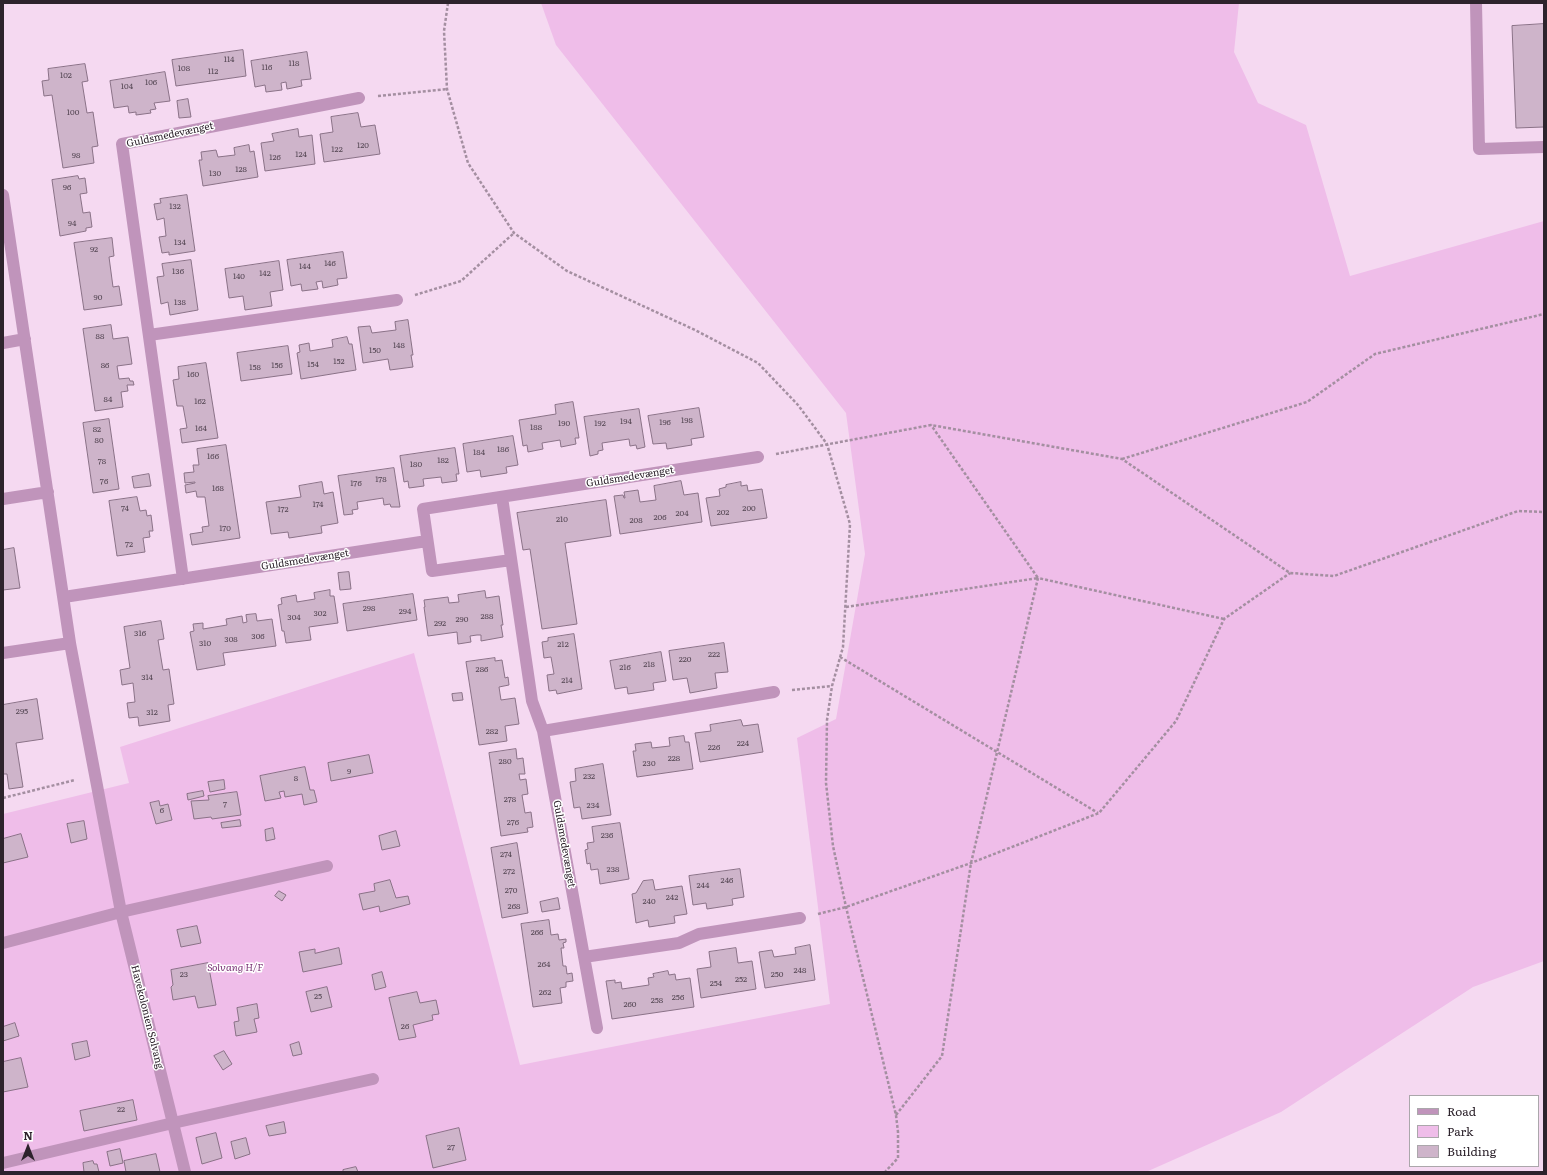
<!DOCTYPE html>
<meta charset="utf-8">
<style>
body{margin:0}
#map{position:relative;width:1547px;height:1175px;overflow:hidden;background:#f5d9f1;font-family:Literata,serif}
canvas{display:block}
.frame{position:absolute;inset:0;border:4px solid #2d232c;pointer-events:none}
.legend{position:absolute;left:1409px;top:1095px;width:130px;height:72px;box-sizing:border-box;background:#fff;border:1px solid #aba7ab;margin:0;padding:5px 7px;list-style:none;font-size:12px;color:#2d232c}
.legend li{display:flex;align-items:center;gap:8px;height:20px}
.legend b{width:20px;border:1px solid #aba7ab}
.north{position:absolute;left:8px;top:1127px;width:40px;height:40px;-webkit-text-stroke:3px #fff;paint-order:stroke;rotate:0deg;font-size:11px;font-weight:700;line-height:16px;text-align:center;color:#2d232c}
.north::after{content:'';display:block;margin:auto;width:14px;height:18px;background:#2d232c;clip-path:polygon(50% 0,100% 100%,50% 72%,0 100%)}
</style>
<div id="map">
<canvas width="1547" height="1175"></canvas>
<div class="frame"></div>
<ul class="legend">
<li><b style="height:5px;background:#c094bb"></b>Road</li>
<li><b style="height:11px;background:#efbde9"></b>Park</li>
<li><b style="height:11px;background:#ceb4ca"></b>Building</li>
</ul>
<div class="north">N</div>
</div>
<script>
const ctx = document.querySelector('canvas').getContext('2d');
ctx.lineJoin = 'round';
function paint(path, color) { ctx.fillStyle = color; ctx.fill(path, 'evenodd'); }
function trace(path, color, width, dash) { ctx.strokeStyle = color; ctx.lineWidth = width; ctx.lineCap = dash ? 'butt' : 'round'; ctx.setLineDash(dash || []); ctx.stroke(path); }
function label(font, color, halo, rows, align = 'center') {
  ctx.font = font + ' Literata,serif'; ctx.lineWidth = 3; ctx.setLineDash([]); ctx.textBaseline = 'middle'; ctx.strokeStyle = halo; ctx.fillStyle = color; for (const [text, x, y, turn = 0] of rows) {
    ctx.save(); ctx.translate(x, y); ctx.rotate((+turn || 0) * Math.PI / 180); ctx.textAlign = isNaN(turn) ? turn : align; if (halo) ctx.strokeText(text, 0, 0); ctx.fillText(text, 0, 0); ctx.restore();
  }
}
const green = new Path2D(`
 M 541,3 L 1239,3 L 1234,52 L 1258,103 L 1306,125 L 1350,276 L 1544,221 L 1544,961 L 1473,987 L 1281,1112 L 1146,1172 L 3,1172 L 3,814 L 129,783 L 120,747 L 414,653 L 520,1065 L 830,1004 L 797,738 L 836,719 L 865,554 L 846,413 L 556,45 Z`);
const building = new Path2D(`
 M 1544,24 L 1544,127 L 1516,128 L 1512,26 Z
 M 243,50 L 246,76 L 176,86 L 172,60 Z
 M 307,52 L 311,79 L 301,80 L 302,86 L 287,89 L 286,82 L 281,83 L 282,90 L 266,92 L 265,85 L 255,87 L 251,61 Z
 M 85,64 L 88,81 L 82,82 L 87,113 L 93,112 L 98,146 L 92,147 L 94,163 L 63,168 L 52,95 L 44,96 L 42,81 L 49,80 L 48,69 Z
 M 165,72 L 170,101 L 154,103 L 156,109 L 150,110 L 151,113 L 136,115 L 136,112 L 129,113 L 128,106 L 114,108 L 110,81 Z
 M 188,99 L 191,117 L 179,118 L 177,101 Z
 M 358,113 L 361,127 L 375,125 L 380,154 L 324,162 L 320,134 L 333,132 L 331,117 Z
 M 298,129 L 299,137 L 312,135 L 315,164 L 265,171 L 261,143 L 274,141 L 272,134 Z
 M 249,145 L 250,152 L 254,151 L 258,177 L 203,186 L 199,160 L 202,160 L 201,152 L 216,150 L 218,157 L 235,155 L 234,148 Z
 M 78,176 L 79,179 L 85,178 L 87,193 L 80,194 L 83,213 L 90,212 L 92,227 L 86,228 L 86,231 L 60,236 L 52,180 Z
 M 187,195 L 195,251 L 169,255 L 169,252 L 162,253 L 159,237 L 166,236 L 164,218 L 157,220 L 154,204 L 161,203 L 160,199 Z
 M 112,238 L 114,256 L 109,257 L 113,287 L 119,286 L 122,305 L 84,310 L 74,243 Z
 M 343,252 L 347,278 L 337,279 L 338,285 L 323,288 L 322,281 L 316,282 L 318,289 L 302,291 L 301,284 L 291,286 L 287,260 Z
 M 191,260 L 198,310 L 170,315 L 168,302 L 161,304 L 157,277 L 164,276 L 162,264 Z
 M 279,261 L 283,290 L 270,292 L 272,306 L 245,310 L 243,296 L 229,298 L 225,269 Z
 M 408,320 L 413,355 L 411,355 L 413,367 L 390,370 L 388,359 L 363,363 L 358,327 L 370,326 L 372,333 L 396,330 L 395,322 Z
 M 111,325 L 113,339 L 128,337 L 132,364 L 117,366 L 119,379 L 129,378 L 130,381 L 133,381 L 134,385 L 127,385 L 128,391 L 121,392 L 123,407 L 95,411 L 83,329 Z
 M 347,337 L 349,344 L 352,344 L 356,370 L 301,379 L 297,353 L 300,352 L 299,345 L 309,343 L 310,351 L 333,347 L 332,340 Z
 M 288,346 L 292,374 L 241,381 L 237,353 Z
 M 206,363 L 218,438 L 182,443 L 180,429 L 187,428 L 183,406 L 177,406 L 173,380 L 179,379 L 178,367 Z
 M 573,402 L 579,438 L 575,438 L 576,444 L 561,447 L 560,440 L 542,443 L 543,449 L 528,452 L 527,445 L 523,446 L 519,420 L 556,414 L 555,405 Z
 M 699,408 L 704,437 L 691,439 L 692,445 L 667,449 L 666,443 L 653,444 L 648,416 Z
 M 639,409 L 645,447 L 637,449 L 636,445 L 630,446 L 629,439 L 602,443 L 603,450 L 598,451 L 598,454 L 590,456 L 584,417 Z
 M 109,419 L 119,489 L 93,493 L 83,423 Z
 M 513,436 L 518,465 L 506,467 L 507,473 L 481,477 L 480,470 L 467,472 L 463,444 Z
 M 226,445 L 240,538 L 192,545 L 190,534 L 203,532 L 202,527 L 209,526 L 205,497 L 197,497 L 196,491 L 186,493 L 185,485 L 195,483 L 195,482 L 185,483 L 184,473 L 194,472 L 193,465 L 199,465 L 197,449 Z
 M 455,448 L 459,474 L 456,474 L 457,481 L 442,483 L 441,477 L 423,479 L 424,486 L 409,488 L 408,481 L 404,482 L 400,456 Z
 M 394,468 L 400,507 L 391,507 L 390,504 L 384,505 L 383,498 L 357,502 L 358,509 L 352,510 L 353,514 L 344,515 L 338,476 Z
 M 149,474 L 151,486 L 134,488 L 132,477 Z
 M 681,481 L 684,495 L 698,493 L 702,522 L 620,534 L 614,496 L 623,495 L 624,498 L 625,498 L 624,492 L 638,490 L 640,502 L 656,500 L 654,486 Z
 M 322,482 L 324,494 L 333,492 L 338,523 L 321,526 L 322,533 L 289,538 L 288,532 L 271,534 L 266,502 L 301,497 L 299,486 Z
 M 741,482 L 741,486 L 747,485 L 748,491 L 762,489 L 767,518 L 711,526 L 706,498 L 720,496 L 719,489 L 726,487 L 726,485 Z
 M 137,497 L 140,511 L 146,510 L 147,516 L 151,515 L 153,531 L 149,531 L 150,537 L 143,538 L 145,552 L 117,556 L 109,501 Z
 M 606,500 L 611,536 L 565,543 L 577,624 L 542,629 L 530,549 L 523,550 L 517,513 Z
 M 14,548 L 20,588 L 3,590 L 3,550 Z
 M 349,572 L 351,589 L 340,590 L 338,573 Z
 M 330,590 L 330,596 L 334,596 L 338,623 L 309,627 L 311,640 L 286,643 L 284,631 L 282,631 L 278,605 L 282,604 L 281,598 L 296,595 L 297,602 L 315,599 L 314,593 Z
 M 485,591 L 486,598 L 499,596 L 503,625 L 501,625 L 503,637 L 481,641 L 481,635 L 477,635 L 470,636 L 471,642 L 458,644 L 457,632 L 428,636 L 424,607 L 425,607 L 424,600 L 448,597 L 449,603 L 459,602 L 458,595 Z
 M 413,594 L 417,620 L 347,631 L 343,604 Z
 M 256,614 L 257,621 L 272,619 L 276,646 L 223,653 L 225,665 L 197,670 L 190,632 L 194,631 L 193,624 L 203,623 L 203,629 L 227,625 L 226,619 L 242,616 L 243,623 L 247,622 L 246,615 Z
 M 161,621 L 164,639 L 158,640 L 163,670 L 169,669 L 174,704 L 168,705 L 170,721 L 139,726 L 138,717 L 129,718 L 127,703 L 135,702 L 133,683 L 122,685 L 120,670 L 130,668 L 124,627 Z
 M 574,634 L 582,689 L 557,694 L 556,690 L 549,691 L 547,675 L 554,674 L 551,657 L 544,658 L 542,642 L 548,641 L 548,638 Z
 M 724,643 L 728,672 L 715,673 L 717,688 L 690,693 L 687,678 L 673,680 L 669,651 Z
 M 661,652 L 666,681 L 653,683 L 654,690 L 628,694 L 627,687 L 615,689 L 610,661 Z
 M 495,658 L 495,661 L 502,660 L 505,678 L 508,677 L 509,685 L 499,687 L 501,700 L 515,698 L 519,724 L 505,726 L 507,741 L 479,745 L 466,662 Z
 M 462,693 L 463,700 L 453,701 L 452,694 Z
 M 37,699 L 43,739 L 16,743 L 23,787 L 9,789 L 7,774 L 3,774 L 3,705 Z
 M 741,720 L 743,726 L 758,724 L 763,752 L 700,762 L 695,733 L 711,731 L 710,725 Z
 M 684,736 L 685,742 L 689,742 L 693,769 L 637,777 L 633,751 L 636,751 L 635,744 L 651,742 L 652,748 L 670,746 L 669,738 Z
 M 516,749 L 517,759 L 523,758 L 525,774 L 519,774 L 520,780 L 526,779 L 528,794 L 522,795 L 525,813 L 531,812 L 533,827 L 527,828 L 528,832 L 501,836 L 489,753 Z
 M 369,755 L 373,773 L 331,781 L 328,763 Z
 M 603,764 L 611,815 L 582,819 L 580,807 L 574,808 L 570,782 L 576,781 L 575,769 Z
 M 305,767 L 310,790 L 314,790 L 317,802 L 304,805 L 302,794 L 285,797 L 284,791 L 279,792 L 281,798 L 265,801 L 260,776 Z
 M 224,780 L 225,789 L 210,792 L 208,782 Z
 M 203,791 L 204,796 L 188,800 L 187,794 Z
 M 237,792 L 241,815 L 212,819 L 211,817 L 194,819 L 191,801 L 209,800 L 208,796 Z
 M 159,801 L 160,806 L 168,804 L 172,820 L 156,824 L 150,803 Z
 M 240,820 L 241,826 L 222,828 L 221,823 Z
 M 84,821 L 87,839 L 71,843 L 67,824 Z
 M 620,823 L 629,879 L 600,884 L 598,869 L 591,870 L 590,863 L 587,864 L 585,850 L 588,849 L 587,843 L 594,842 L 592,827 Z
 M 273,828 L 275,839 L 266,841 L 265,830 Z
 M 396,831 L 400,846 L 382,850 L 379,836 Z
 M 21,834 L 28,857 L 3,863 L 3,839 Z
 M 517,843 L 528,913 L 502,918 L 491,848 Z
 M 740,869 L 744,897 L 732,899 L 733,905 L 707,909 L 706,903 L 693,905 L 689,876 Z
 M 390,880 L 396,898 L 408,896 L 410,904 L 380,912 L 379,906 L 363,910 L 359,894 L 375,891 L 374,884 Z
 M 653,880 L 655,890 L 682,886 L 687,914 L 674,916 L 675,923 L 649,927 L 648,920 L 636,923 L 632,894 L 636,893 L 643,881 Z
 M 279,891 L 286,895 L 282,901 L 275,896 Z
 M 558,898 L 560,909 L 542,912 L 540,902 Z
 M 549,920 L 551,935 L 558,934 L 559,940 L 566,939 L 566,942 L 563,943 L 564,948 L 561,948 L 563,966 L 566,966 L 567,974 L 572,973 L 573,981 L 566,982 L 566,987 L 560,988 L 562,1003 L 533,1007 L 521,924 Z
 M 197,926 L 201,943 L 181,947 L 177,930 Z
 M 810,945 L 815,980 L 765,988 L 759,952 L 772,950 L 774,957 L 796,954 L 795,948 Z
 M 339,948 L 342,964 L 303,972 L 299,952 L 315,949 L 315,953 Z
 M 736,948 L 738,963 L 752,961 L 756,989 L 701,998 L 697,969 L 711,967 L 709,952 Z
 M 208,963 L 216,1005 L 198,1008 L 195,996 L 173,1000 L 171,987 L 173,985 L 171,970 Z
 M 668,971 L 669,975 L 675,974 L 676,980 L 690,978 L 694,1007 L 612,1019 L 606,981 L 615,980 L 615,983 L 621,982 L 622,989 L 649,985 L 648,978 L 654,977 L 653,974 Z
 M 382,972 L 386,987 L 375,990 L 372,975 Z
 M 327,987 L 332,1007 L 311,1012 L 306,992 Z
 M 417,992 L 420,1003 L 436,1000 L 439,1014 L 432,1015 L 433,1020 L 413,1025 L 416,1037 L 399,1040 L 389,998 Z
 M 257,1004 L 259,1018 L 254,1019 L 257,1032 L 236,1036 L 234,1022 L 239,1021 L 237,1008 Z
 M 15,1023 L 19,1036 L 3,1041 L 3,1027 Z
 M 87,1041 L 90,1056 L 75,1060 L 72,1044 Z
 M 299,1042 L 302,1054 L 293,1056 L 290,1045 Z
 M 224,1051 L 232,1064 L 223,1070 L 214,1056 Z
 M 21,1058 L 28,1087 L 3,1092 L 3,1062 Z
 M 133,1100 L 137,1120 L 84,1131 L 80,1111 Z
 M 284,1122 L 286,1133 L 269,1136 L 266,1126 Z
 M 459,1128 L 466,1160 L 433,1168 L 426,1136 Z
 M 216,1133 L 222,1158 L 202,1164 L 196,1138 Z
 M 246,1138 L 250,1154 L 235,1159 L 231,1142 Z
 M 120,1149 L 123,1163 L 110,1166 L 107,1152 Z
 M 156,1154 L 160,1172 L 126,1172 L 124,1161 Z
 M 93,1161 L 94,1164 L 97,1164 L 99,1172 L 84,1172 L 83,1163 Z
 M 356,1167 L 358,1172 L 343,1172 L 343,1170 Z`);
const path = new Path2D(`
 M 448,3 L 444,31 L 447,89 L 468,163 L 514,233 L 567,271 L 695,330 L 758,363 L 798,405 L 827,444 L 850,524 L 843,647 L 832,686 L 827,720 L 826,783 L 833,846 L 846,907 L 896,1115 L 898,1132 L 898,1158 L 885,1172
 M 378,96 L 447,89
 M 415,295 L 461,281 L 514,233
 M 776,454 L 931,425 L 1122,459 L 1290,573 L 1334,576 L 1518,511 L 1544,512
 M 1122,459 L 1307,402 L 1375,354 L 1544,314
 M 846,607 L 1038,578 L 931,425
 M 840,657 L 1098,813
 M 792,690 L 832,686
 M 3,798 L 75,780
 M 818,914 L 846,907 L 971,863 L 1099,813 L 1176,721 L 1224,619 L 1290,573
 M 896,1115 L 942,1056 L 971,863 L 1038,578 L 1224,619`);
const minor = new Path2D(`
 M 1476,3 L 1479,149 L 1544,147
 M 3,195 L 70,643 L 121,912 L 185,1172
 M 149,335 L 397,300
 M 3,343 L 25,339
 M 502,497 L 532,701 L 543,731 L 597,1028
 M 3,499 L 48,492
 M 511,560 L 432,571 L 423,509 L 758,457
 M 183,579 L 122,144 L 359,98
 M 64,597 L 427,541
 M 3,653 L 70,643
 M 543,731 L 774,692
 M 3,943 L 121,912 L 327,866
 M 584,957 L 679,943 L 699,934 L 800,918
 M 3,1163 L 173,1123 L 373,1079`);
const numberNames = [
 ["114",229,60],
 ["118",294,64],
 ["116",267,68],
 ["108",184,69],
 ["112",213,72],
 ["102",66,76],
 ["106",151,83],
 ["104",127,87],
 ["100",73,113],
 ["120",363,146],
 ["122",337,150],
 ["124",301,155],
 ["98",76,156],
 ["126",275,158],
 ["128",241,170],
 ["130",215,174],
 ["96",67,188],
 ["132",175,207],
 ["94",72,224],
 ["134",180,243],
 ["92",94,250],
 ["146",330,264],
 ["144",305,267],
 ["136",178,272],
 ["142",265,274],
 ["140",239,277],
 ["90",98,298],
 ["138",180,303],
 ["88",100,337],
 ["148",399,346],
 ["150",375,351],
 ["152",339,362],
 ["154",313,365],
 ["86",105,366],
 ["156",277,366],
 ["158",255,368],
 ["160",193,375],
 ["84",108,400],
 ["162",200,402],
 ["198",687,421],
 ["194",626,422],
 ["196",665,423],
 ["190",564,424],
 ["192",600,424],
 ["188",536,428],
 ["164",201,429],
 ["82",97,430],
 ["80",99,441],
 ["186",503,450],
 ["184",479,453],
 ["166",213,457],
 ["182",443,461],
 ["78",102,462],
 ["180",416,465],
 ["178",381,480],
 ["76",104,482],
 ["176",356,484],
 ["168",218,489],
 ["174",318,505],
 ["74",125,509],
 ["200",749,509],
 ["172",283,510],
 ["202",723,513],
 ["204",682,514],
 ["206",660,518],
 ["210",562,520],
 ["208",636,521],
 ["170",225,529],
 ["72",129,545],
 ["298",369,609],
 ["294",405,612],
 ["302",320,614],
 ["288",487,617],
 ["304",294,618],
 ["290",462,620],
 ["292",440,624],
 ["316",140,634],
 ["306",258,637],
 ["308",231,640],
 ["310",205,644],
 ["212",563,645],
 ["222",714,655],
 ["220",685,660],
 ["218",649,665],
 ["216",625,668],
 ["286",482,670],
 ["314",147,678],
 ["214",567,681],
 ["295",22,712],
 ["312",152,713],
 ["282",492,732],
 ["224",743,744],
 ["226",714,748],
 ["228",674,759],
 ["280",505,762],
 ["230",649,764],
 ["9",349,772],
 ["232",589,777],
 ["8",296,779],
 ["278",510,800],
 ["7",225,805],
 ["234",593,806],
 ["6",162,811],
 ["276",513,823],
 ["236",607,836],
 ["274",506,855],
 ["238",613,870],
 ["272",509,872],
 ["246",727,881],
 ["244",703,886],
 ["270",511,891],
 ["242",672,898],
 ["240",649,902],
 ["268",514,907],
 ["266",537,933],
 ["264",544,965],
 ["248",800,971],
 ["23",184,975],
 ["250",777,975],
 ["252",741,980],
 ["254",716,984],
 ["262",545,993],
 ["25",318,997],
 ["256",678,998],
 ["258",657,1001],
 ["260",630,1005],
 ["26",405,1027],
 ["22",121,1110],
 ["27",451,1148]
];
const streetNames = [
 ["Guldsmedevænget",170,135,-12],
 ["Guldsmedevænget",630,477,-9],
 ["Guldsmedevænget",305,560,-9],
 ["Guldsmedevænget",564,844,80],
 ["Havekolonien Solvang",147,1017,76]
];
const parkNames = [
 ["Solvang H/F",235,968]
];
paint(green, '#efbde9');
paint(building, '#ceb4ca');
trace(building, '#8a7287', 1);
trace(path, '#a48fa1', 2.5, [3, 2]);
trace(minor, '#c094bb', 12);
label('8px', '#554754', null, numberNames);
label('10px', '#2d232c', '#fff', streetNames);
label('italic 10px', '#783073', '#fff', parkNames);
</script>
